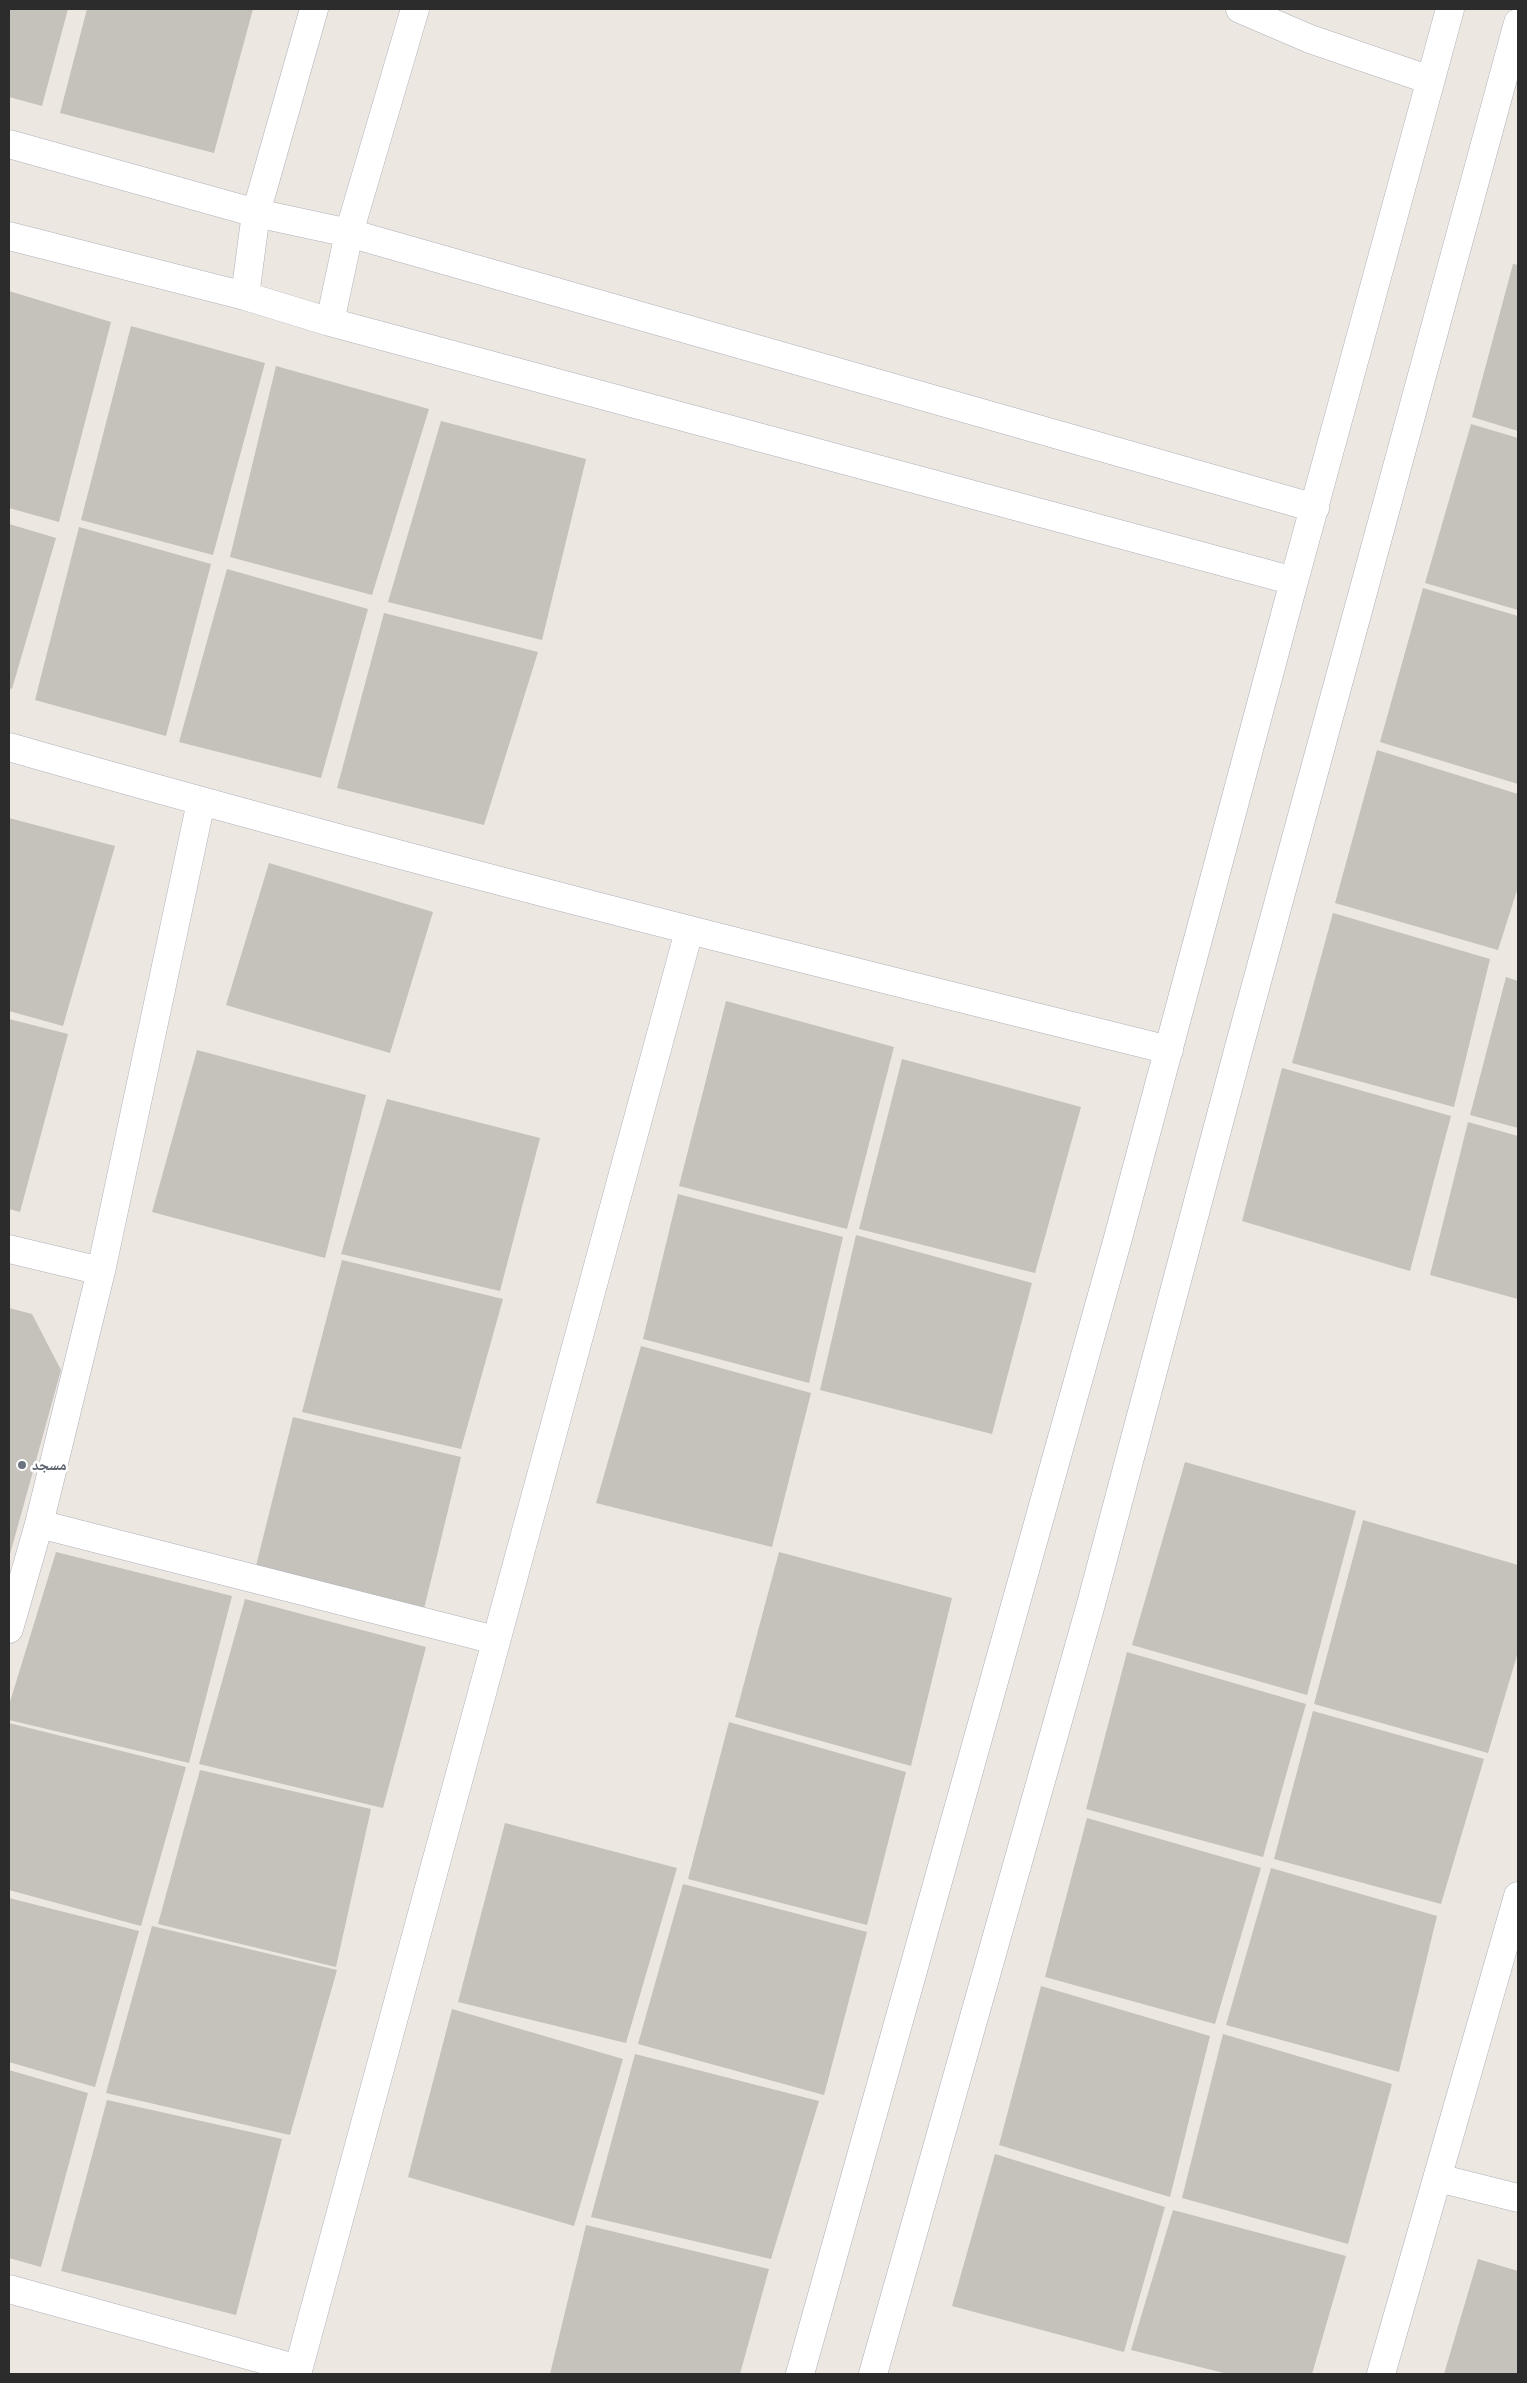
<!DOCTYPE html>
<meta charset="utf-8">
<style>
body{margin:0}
#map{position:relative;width:1527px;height:2383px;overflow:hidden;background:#ece7e0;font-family:Ubuntu,sans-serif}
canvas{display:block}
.frame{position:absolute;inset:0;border:10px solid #2c2c2c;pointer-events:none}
</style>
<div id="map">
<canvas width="1527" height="2383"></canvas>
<div class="frame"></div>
</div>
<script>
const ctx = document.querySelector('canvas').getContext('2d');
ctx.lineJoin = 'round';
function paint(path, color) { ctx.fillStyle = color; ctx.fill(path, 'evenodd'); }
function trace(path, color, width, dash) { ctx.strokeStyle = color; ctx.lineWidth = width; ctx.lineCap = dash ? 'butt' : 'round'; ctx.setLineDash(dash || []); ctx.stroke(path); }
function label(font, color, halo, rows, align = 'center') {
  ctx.font = font + ' Ubuntu,"Noto Naskh Arabic",sans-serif'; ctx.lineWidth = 5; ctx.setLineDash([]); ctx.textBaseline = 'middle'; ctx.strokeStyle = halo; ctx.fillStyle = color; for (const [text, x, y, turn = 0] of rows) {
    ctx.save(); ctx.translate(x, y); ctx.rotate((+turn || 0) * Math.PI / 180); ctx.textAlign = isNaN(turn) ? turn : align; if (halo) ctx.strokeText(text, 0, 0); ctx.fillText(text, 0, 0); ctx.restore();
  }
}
const building = new Path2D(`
 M 9,9 L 68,9 L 42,106 L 9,97 Z
 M 87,9 L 253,9 L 214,153 L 60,113 Z
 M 1513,264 L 1518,265 L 1518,431 L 1472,417 Z
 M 9,291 L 111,322 L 59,522 L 9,508 Z
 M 131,326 L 265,363 L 213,555 L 81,520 Z
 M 276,366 L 429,409 L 372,595 L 230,557 Z
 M 441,421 L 586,459 L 542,640 L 388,602 Z
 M 1471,424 L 1518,438 L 1518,610 L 1425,583 Z
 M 9,524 L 56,538 L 12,689 L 9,688 Z
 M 79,527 L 211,564 L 166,736 L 35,700 Z
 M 227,569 L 368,609 L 321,778 L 179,742 Z
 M 1423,588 L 1518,616 L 1518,784 L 1380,742 Z
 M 384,613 L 538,652 L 484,825 L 337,788 Z
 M 1377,750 L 1518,794 L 1518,887 L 1498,950 L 1335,903 Z
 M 9,818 L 115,846 L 63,1026 L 9,1011 Z
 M 269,863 L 433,912 L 390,1053 L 226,1005 Z
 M 1333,913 L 1490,959 L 1454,1107 L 1292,1063 Z
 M 1506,977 L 1518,981 L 1518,1128 L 1470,1115 Z
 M 726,1001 L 894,1047 L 847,1229 L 679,1186 Z
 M 9,1019 L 68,1034 L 20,1212 L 9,1209 Z
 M 197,1050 L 366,1095 L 325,1258 L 152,1212 Z
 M 902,1059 L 1081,1107 L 1035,1273 L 859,1229 Z
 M 1282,1068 L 1451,1116 L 1410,1271 L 1242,1221 Z
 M 387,1099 L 540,1138 L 500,1291 L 341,1254 Z
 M 1468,1122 L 1518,1136 L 1518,1299 L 1430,1275 Z
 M 678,1194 L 843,1237 L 809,1383 L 643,1339 Z
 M 856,1235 L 1032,1283 L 992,1434 L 820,1390 Z
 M 342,1260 L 503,1299 L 461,1449 L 302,1412 Z
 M 9,1308 L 32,1314 L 61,1370 L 9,1558 Z
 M 641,1346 L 811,1393 L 772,1547 L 596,1503 Z
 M 293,1417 L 461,1457 L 423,1613 L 255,1570 Z
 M 1185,1462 L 1356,1511 L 1307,1695 L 1132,1645 Z
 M 1363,1520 L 1518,1565 L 1518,1652 L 1488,1753 L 1314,1704 Z
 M 56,1552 L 232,1596 L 189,1763 L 9,1720 L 9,1705 Z
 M 779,1552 L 952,1598 L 911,1766 L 735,1717 Z
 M 245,1599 L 426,1647 L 383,1808 L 199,1764 Z
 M 1127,1652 L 1306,1704 L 1263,1857 L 1086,1809 Z
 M 1313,1711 L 1484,1759 L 1441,1904 L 1274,1859 Z
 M 729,1722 L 906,1772 L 867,1925 L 688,1879 Z
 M 9,1723 L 186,1767 L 141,1926 L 9,1890 Z
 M 200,1770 L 371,1809 L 336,1967 L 158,1924 Z
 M 1087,1818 L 1261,1868 L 1215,2024 L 1045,1977 Z
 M 505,1823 L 677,1868 L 626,2043 L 458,2002 Z
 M 1271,1868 L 1437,1916 L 1399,2072 L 1226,2025 Z
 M 683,1884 L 867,1932 L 824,2095 L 638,2044 Z
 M 9,1898 L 139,1931 L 95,2087 L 9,2062 Z
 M 152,1926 L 337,1970 L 290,2135 L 106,2093 Z
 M 1041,1986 L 1210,2036 L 1170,2197 L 999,2145 Z
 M 452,2009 L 623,2059 L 574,2226 L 408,2177 Z
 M 1223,2034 L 1392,2084 L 1348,2244 L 1182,2198 Z
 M 635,2054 L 819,2101 L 771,2259 L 591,2217 Z
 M 9,2070 L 88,2093 L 41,2267 L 9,2258 Z
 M 107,2100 L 282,2139 L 236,2315 L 61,2271 Z
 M 995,2154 L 1165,2207 L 1124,2352 L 952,2306 Z
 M 1173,2210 L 1346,2256 L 1312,2374 L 1228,2374 L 1131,2350 Z
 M 586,2225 L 769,2269 L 740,2374 L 550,2374 Z
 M 1478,2259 L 1518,2271 L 1518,2374 L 1444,2374 Z`);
const minor = new Path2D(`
 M 1240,9 L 1310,39 L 1430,80
 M 9,144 L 256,213 L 314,9
 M 9,236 L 245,296 L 330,322 L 1294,581 L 1450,9
 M 245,296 L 256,213 L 349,233 L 1315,508
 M 330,322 L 349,233 L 415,9
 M 9,747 C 393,857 781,954 1169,1050
 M 9,1249 L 101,1271 L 201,802
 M 39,1524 L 495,1640
 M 9,1629 L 39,1524 L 101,1271
 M 1438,2178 L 1518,2198
 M 9,2289 L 298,2369
 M 297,2374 L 689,931
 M 800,2374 L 1118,1238 L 1294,581
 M 873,2374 L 1091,1604 L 1238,1051 L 1518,23
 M 1381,2374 L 1518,1896`);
const markers = [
 [22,1465,5,"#6b7280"]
];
const worshipNames = [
 ["مسجد",32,1465]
];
paint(building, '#c5c1bb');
trace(minor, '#b0b1bb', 29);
trace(minor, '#fff', 28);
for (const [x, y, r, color] of markers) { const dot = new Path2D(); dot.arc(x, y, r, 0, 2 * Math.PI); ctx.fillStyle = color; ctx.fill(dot); trace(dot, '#fff', 2); }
label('bold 15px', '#5b616d', '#fff', worshipNames, 'left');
</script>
